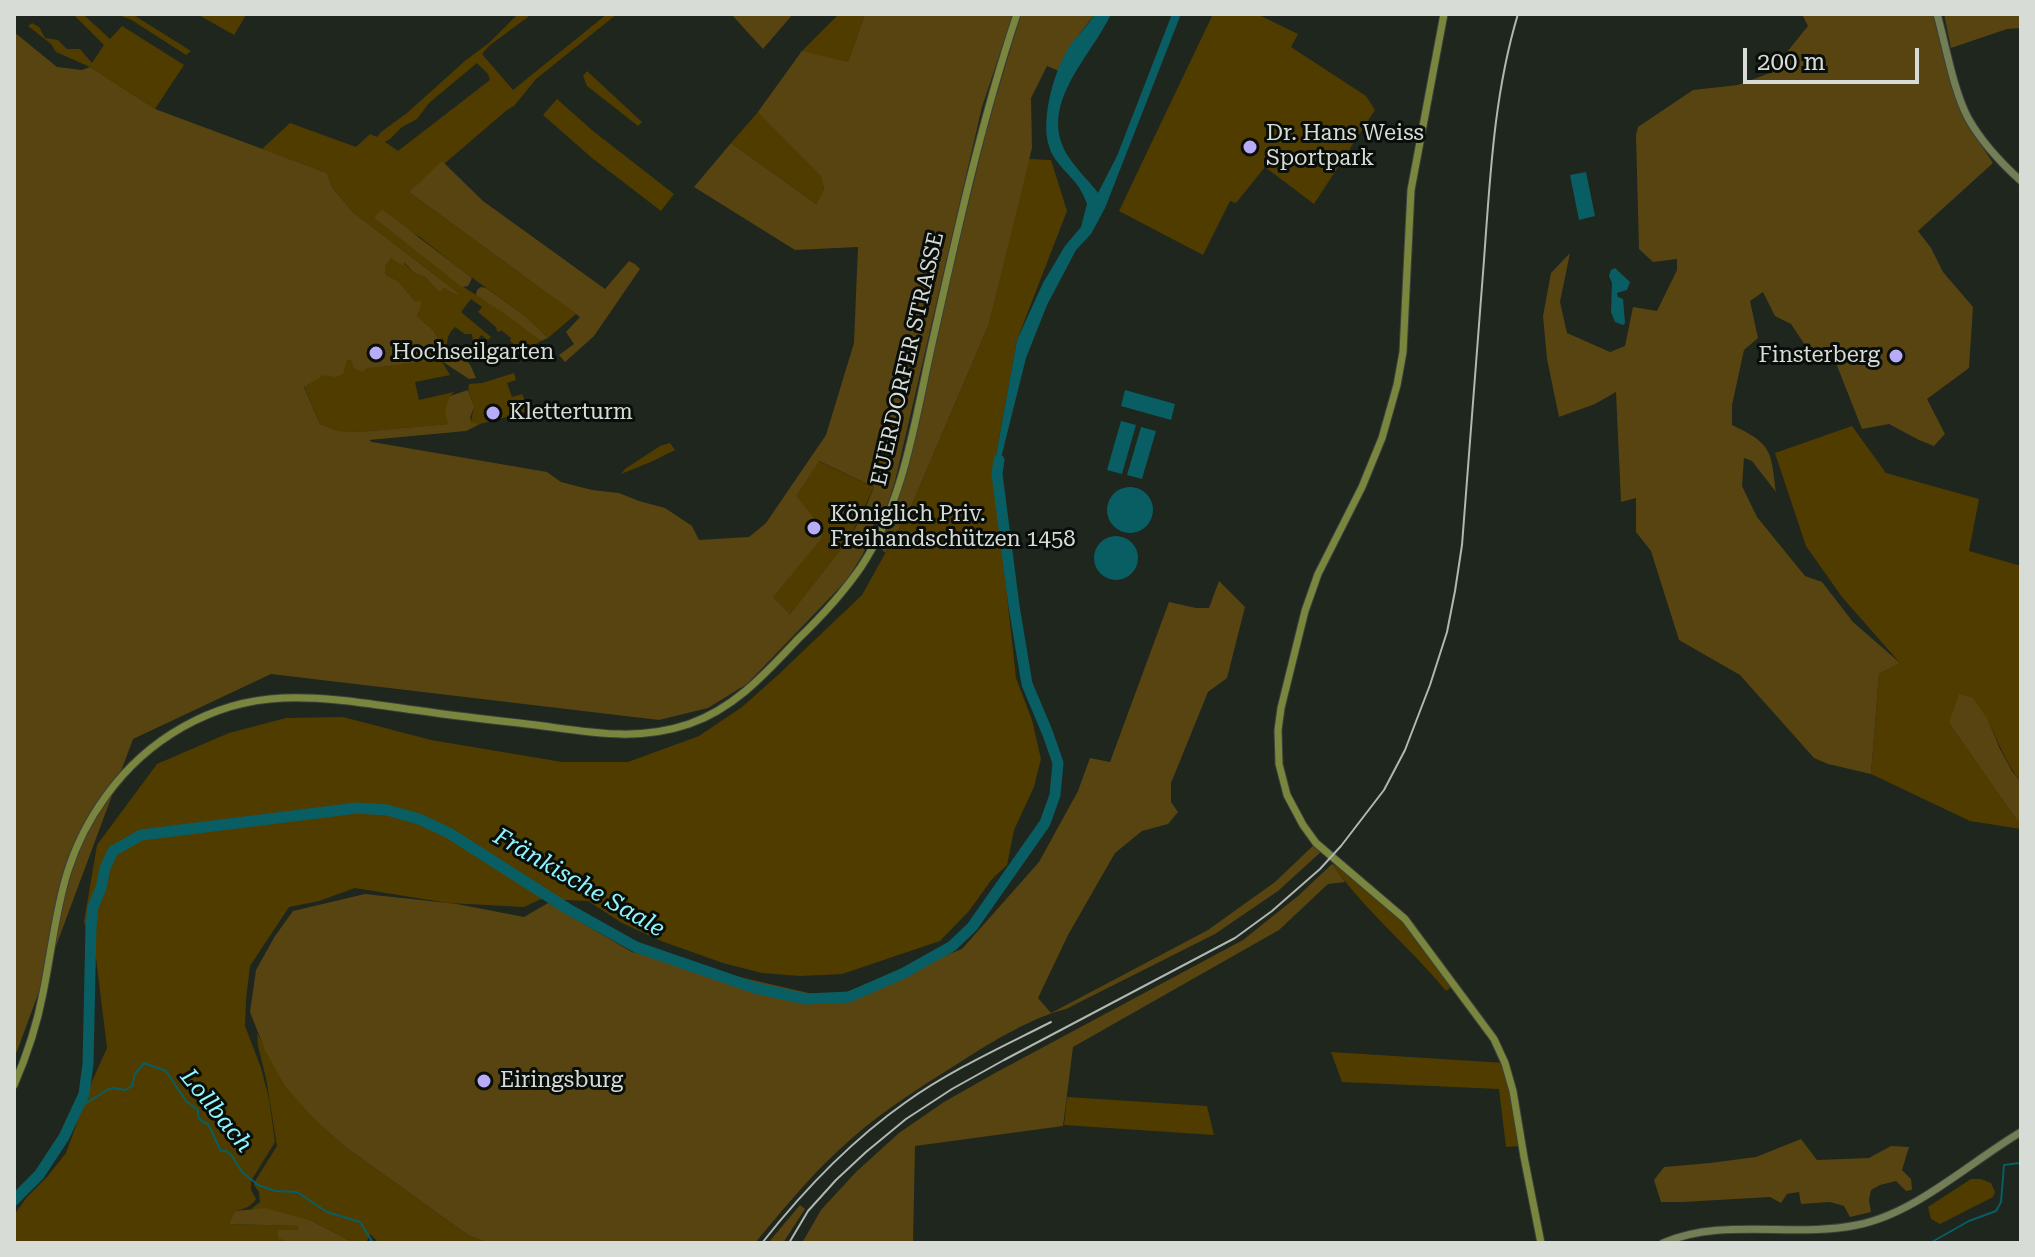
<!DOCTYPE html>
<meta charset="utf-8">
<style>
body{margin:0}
#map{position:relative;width:2035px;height:1257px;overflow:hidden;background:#1e261e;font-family:"Roboto Serif",serif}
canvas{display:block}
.frame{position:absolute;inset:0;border:16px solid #d7dcd7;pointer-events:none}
.scale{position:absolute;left:1743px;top:48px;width:176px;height:36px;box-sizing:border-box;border:4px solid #d7dcd7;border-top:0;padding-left:10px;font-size:24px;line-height:28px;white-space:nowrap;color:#d7dcd7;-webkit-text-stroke:6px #0a0e0a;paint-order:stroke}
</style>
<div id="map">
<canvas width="2035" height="1257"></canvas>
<div class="frame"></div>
<div class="scale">200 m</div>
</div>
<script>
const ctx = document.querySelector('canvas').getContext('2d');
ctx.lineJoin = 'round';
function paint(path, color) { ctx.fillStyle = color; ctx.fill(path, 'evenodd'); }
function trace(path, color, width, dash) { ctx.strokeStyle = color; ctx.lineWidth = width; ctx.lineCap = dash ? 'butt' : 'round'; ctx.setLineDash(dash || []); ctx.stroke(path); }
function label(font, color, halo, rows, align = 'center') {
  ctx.font = font + ' "Roboto Serif",serif'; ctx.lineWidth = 6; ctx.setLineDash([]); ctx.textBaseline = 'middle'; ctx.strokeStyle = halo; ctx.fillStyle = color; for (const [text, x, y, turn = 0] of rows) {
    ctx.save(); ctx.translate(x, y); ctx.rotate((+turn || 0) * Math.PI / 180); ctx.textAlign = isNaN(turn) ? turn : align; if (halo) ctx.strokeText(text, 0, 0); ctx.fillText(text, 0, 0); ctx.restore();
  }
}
const green = new Path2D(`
 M 73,14 L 83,14 L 110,39 L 122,26 L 184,65 L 155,109 L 90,67 L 56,52 L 51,44 L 28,26 L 32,23 L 39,27 L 45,38 L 58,40 L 67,49 L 80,49 L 92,63 L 104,45 Z
 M 115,14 L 132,14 L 191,51 L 186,55 L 130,19 Z
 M 197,14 L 243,14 L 245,17 L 234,35 Z
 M 518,14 L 532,14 L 490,45 L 482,54 L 513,90 L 607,14 L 617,14 L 536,79 L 514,106 L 507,110 L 444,164 L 442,162 L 409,192 L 576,314 L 548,338 L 524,315 L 460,269 L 420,237 L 379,214 L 374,218 L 462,286 L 505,313 L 541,341 L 520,354 L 518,352 L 520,349 L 510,341 L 511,338 L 501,330 L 499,332 L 496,330 L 497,328 L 478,312 L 482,307 L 471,299 L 461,312 L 491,337 L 488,340 L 481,335 L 475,344 L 473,341 L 472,334 L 465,334 L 455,327 C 448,334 447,338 447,348 L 456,347 L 458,356 L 454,357 L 441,345 L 434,331 L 417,316 L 415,301 L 399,282 L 385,274 L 385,267 L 391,258 L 404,263 L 414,273 L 425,277 L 440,291 L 444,288 L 457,292 L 354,213 L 333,189 L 327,173 L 262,149 L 290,123 L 356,147 L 370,134 L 377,137 L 381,132 L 407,113 L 466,60 L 489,43 ZM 477,63 L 488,74 L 490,80 L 398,151 L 385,142 L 390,139 L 402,127 L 417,119 L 429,103 Z
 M 839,14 L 865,14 L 848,62 L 821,176 L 824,189 L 816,204 L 731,143 L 758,112 L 802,51 Z
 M 1213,14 L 1257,14 L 1298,34 L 1291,47 L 1366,96 L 1375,110 L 1314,204 L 1265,167 L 1236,203 L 1230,201 L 1203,255 L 1119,211 Z
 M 587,71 L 642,122 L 638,126 L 587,86 L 583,76 Z
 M 557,99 L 593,131 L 674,194 L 661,211 L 592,158 L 543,115 Z
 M 1028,159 L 1051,160 L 1067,211 L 1017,340 L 995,461 L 998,513 L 1016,678 L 1032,720 L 1041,759 L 1034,787 L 1014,830 L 1007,865 L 992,879 L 969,911 L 940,941 L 842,974 L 800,976 L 762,973 L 723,963 L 661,941 L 622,923 L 588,901 L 541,899 L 524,907 L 448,903 L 355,888 L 319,901 L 289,907 L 250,966 L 246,999 L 245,1026 L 261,1068 L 269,1099 L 275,1142 L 251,1181 L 251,1190 L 256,1199 C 251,1207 244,1209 235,1211 L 229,1224 L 300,1226 L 297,1230 L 280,1239 L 294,1243 L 14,1243 L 14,1215 L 27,1197 L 47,1177 L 66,1153 L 93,1079 L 107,1048 L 96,958 L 84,922 L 97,845 L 157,764 L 229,733 L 286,718 L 343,717 L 431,740 L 562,762 L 628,762 L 699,736 L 742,707 L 778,675 L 862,595 L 910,509 L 989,324 Z
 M 352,355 L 399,364 L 441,360 L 450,375 L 415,382 L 419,400 L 454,392 L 450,396 L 449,424 L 359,432 L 338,431 L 320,424 L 304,386 L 324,374 L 329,364 Z
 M 514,373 L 516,380 L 507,383 L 512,397 L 522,394 L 530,411 L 480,424 L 472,424 C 470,417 474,414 473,407 C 473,398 467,393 469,384 L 482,383 Z
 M 1852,426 L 1886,473 L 1979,499 L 1969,551 L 2021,566 L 2021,782 C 2006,763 1998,742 1988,720 L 1949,723 L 2021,826 L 2021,829 L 1970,821 L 1871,774 L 1879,674 L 1900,663 L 1842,597 L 1806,546 L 1775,453 Z
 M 670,443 L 675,450 L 653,461 L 621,474 L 625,469 L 660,446 Z
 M 818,461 L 874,487 L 849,539 L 790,614 L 773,597 L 782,517 Z
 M 1332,864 L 1345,868 L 1405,919 L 1454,985 L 1446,991 C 1410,947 1364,910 1332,864 Z
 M 257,1033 L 286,1086 L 313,1118 L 344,1146 L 468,1235 L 488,1243 L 379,1243 L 370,1234 L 366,1243 L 354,1243 L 312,1221 L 251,1209 L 260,1202 L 259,1192 L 254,1185 L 255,1181 L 277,1146 L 266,1078 L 258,1046 Z
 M 1331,1052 L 1505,1063 L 1522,1146 L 1506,1147 L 1499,1089 L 1342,1082 Z
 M 1067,1097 L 1207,1106 L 1214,1135 L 1064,1125 Z
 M 1971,1179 L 1981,1179 L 1991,1183 L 1995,1192 L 1993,1197 L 1940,1224 L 1931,1219 L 1928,1207 Z`);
const forest = new Path2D(`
 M 731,14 L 793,14 L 763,49 Z
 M 865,14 L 1013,14 L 982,107 L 895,481 L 887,507 L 875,520 L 863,554 L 847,580 L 747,684 L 708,708 L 659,720 L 271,674 L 133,739 L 14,1059 L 14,32 L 57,67 L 82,70 L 90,67 L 155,109 L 327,173 L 333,189 L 354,213 L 457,292 L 458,295 L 444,288 L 440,292 L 425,277 L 414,273 L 405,263 L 402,265 L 391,258 L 385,267 L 385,274 L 399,282 L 415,301 L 422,302 L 417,316 L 434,331 L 441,345 L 454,357 C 468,355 471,366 476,378 L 469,379 L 440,360 L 367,368 L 362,372 L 354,368 L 351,360 L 347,360 L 343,374 L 336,377 L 324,375 L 304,387 L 320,424 L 338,431 L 359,432 L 448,424 L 445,410 L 450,396 L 468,390 L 474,407 L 470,418 L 472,423 L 480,424 L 466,431 L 369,440 L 372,442 L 547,472 L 561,482 L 592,490 L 619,493 L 639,501 L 665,508 L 692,526 L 699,540 L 749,537 L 766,523 L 826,435 L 854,343 L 858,247 L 795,250 L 694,187 L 731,143 L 816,204 L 824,189 L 821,176 L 758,112 L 802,51 L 848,62 ZM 819,461 L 874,487 L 863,514 L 849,539 L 790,614 L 773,597 L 821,539 L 823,529 L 796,496 Z
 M 1021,14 L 1095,14 L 1070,46 L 1059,71 L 1047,66 L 1031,98 L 1032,148 L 989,324 L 910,509 L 885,553 L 878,544 L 897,502 L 920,416 L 950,279 L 989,120 Z
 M 1802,14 L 1933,14 L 1957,103 L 1974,134 L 1993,163 L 1918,231 L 1931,248 L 1943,272 L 1973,307 L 1969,368 L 1927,399 L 1945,434 L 1934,446 L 1919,440 L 1889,424 L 1862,429 L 1832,353 L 1811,354 L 1791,324 L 1775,316 L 1763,292 L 1750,301 L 1758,338 L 1744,350 L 1732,405 L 1732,425 C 1772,444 1771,450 1776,492 L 1752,461 L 1744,458 L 1742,486 L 1757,517 L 1805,576 L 1822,582 L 1853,622 L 1900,663 L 1879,674 L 1871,774 L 1828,764 L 1814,758 L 1740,675 L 1679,640 L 1651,551 L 1636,532 L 1636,498 L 1621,502 L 1616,392 L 1595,404 L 1559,417 L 1547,359 L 1543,316 L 1551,273 L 1570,253 L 1560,302 L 1567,333 L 1610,352 L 1625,346 L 1633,307 L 1657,311 L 1677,270 L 1677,259 L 1653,262 L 1639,249 L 1636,135 L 1638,127 L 1693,90 L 1738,85 L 1770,73 L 1808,26 Z
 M 1944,14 L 2021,14 L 2021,28 L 2007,29 L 1951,48 Z
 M 442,161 L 483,201 L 605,289 L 629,261 L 635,264 L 640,269 L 594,336 L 565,362 L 559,355 L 574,344 L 566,332 L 580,317 L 409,192 Z
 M 383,210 L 472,278 L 468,286 L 462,287 L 374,218 L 380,211 Z
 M 481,287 L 486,288 L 524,315 L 548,338 L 541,341 L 505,314 L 476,295 L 477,290 Z
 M 1219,581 L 1245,607 L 1227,678 L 1208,692 L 1171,783 L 1171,802 L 1178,812 L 1168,824 L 1142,831 L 1115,853 L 1068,935 L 1038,998 L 1051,1013 L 1072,1002 L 1208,930 L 1275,882 L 1316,843 L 1323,850 L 1278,891 L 1215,934 L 1066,1009 C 1033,1017 991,1042 962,1061 C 924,1085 885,1109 851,1139 C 815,1170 785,1207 755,1243 L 488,1243 L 468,1235 L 344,1146 L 313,1118 L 285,1086 L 265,1050 L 250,1012 L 256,970 L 275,936 L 293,911 L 365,894 L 457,904 L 524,917 L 548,903 L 632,952 L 830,998 L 962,949 L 1039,862 L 1078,791 L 1090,758 L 1110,762 L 1169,602 L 1196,608 L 1209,608 Z
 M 1959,694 L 1973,698 L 1988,720 L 2000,749 L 2012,771 L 2021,782 L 2021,826 L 1949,723 Z
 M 1332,864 L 1345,882 L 1328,884 L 1279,930 L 1073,1047 L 1063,1126 L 915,1146 L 913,1243 L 802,1243 L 821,1210 L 856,1172 L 899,1133 L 944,1102 L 995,1073 L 1243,940 L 1298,896 Z
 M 1801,1139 L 1817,1160 L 1869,1158 L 1891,1146 L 1909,1147 L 1902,1170 L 1911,1179 L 1912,1190 L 1906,1191 L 1896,1181 L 1880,1185 L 1871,1190 L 1869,1200 L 1871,1212 L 1850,1217 L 1844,1206 L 1830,1202 L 1801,1204 L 1799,1192 L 1787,1194 L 1781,1203 L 1770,1197 L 1683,1202 L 1661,1202 L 1654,1180 L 1664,1167 L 1710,1163 L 1756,1157 Z
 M 800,1205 L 805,1209 L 783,1243 L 768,1243 Z
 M 265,1208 L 312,1221 L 354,1243 L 294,1243 L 279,1239 L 277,1230 L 297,1230 L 299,1226 L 229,1224 L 235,1211 Z`);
const water = new Path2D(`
 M 1095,14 L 1111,14 C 1090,59 1034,107 1070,159 C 1078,171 1090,182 1098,193 L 1117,156 L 1172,14 L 1181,14 L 1105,208 L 1091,234 L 1076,250 L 1047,305 L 1026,358 L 997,474 L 995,461 L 1017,340 L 1043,283 L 1065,246 L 1081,227 L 1087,204 C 1084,196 1080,188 1075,182 C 1066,171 1053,161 1049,146 C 1040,119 1055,67 1071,44 C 1079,34 1088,25 1095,14 Z
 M 1586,172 L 1595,216 L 1579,220 L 1570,175 Z
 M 1615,268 L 1630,282 L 1627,290 L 1617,293 L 1618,297 L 1623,299 L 1625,323 L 1623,325 L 1615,322 L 1611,312 L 1612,283 L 1609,276 L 1611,270 Z
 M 1125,390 L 1175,404 L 1171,420 L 1121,406 Z
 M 1121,421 L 1136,425 L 1122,474 L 1107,470 Z
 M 1141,427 L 1156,431 L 1142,479 L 1127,475 Z
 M1107 510a23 23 0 1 1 46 0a23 23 0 1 1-46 0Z
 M1094 558a22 22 0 1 1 44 0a22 22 0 1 1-44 0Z`);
const stream = new Path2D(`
 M 77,1109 L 107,1090 L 113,1088 L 125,1090 L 132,1086 L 135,1074 L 144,1063 L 166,1071 L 186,1101 L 198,1110 L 198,1117 L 203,1122 L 208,1124 L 221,1151 L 226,1151 L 232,1156 L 242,1172 L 258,1185 L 275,1191 L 297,1192 L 327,1212 L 360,1222 L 373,1243
 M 1930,1243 L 1969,1221 L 1996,1211 L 2001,1202 L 2004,1165 L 2019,1163 L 2021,1161`);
const river = new Path2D(`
 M 14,1200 L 39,1175 L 64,1137 L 84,1094 L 88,1064 L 91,926 L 93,907 L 101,888 L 105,868 L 113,851 L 141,835 L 357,808 L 387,810 L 419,819 L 449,833 L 568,909 L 636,947 L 755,988 L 806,999 L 849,997 L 904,973 L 952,946 L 972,927 L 1045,823 L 1055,795 L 1058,763 L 1048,734 L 1027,684 L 1014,606 L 997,474 L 999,460`);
const secondary = new Path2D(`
 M 1937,14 C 1946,46 1953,89 1968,118 C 1982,143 2000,162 2021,181
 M 1663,1243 C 1722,1217 1794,1238 1857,1225 C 1915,1214 1970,1162 2021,1132`);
const primary = new Path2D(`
 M 1444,14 L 1411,190 L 1403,352 L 1397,385 L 1382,438 L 1362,487 L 1318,574 L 1305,611 L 1281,708 L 1278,730 L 1279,764 L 1287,795 L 1303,825 L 1316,843 L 1405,919 L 1494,1039 L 1505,1063 L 1513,1091 L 1524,1157 L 1541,1243
 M 14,1085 C 27,1055 37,1025 43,993 C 58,918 58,862 106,796 C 147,739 212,701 283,698 C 329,696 376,705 422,711 C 462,717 502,721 543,726 C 594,733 639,741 689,724 C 735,708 766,673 798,639 C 821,617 843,593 861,567 C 906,499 916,412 934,335 C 958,227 982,119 1017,14`);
const rail = new Path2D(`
 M 762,1243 C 803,1191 852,1140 906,1102 C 951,1070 1002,1047 1051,1022
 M 789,1243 L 808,1211 L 836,1180 L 866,1152 L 906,1119 L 952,1089 L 1004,1060 L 1235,938 L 1272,911 L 1320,869 L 1341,846 L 1384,790 L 1405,750 L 1430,685 L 1447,632 L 1455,591 L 1462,545 C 1469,450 1477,355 1484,260 C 1490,178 1494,93 1518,14`);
const markers = [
 [1250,147,8,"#b8abf7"],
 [376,353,8,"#b8abf7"],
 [1896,356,8,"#b8abf7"],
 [493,413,8,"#b8abf7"],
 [814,528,8,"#b8abf7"],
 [484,1081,8,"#b8abf7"]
];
const poiNames = [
 ["Dr. Hans Weiss",1266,134],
 ["Sportpark",1266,159],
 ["Hochseilgarten",392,353],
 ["Finsterberg",1880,356,"right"],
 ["Kletterturm",509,413],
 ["Königlich Priv.",830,515],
 ["Freihandschützen 1458",830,540],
 ["Eiringsburg",500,1081]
];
const streetNames = [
 ["EUERDORFER STRASSE",908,359,-77]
];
const waterNames = [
 ["Fränkische Saale",579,883,30],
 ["Lollbach",216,1111,51]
];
paint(green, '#513c00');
paint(forest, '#584410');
paint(water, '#095e64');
trace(stream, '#095e64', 2);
trace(river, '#095e64', 11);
trace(secondary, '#3a403a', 9);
trace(primary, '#3a403a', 9);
trace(secondary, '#737e56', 7);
trace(primary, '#7a853e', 7);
trace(rail, '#b1b7b1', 2);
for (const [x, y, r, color] of markers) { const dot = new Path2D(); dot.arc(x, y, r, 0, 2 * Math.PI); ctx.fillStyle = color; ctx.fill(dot); trace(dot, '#0a0e0a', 3); }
label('22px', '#d7dcd7', '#0a0e0a', poiNames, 'left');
label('22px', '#d7dcd7', '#0a0e0a', streetNames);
label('italic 24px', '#8ff5ff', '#0a0e0a', waterNames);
</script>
